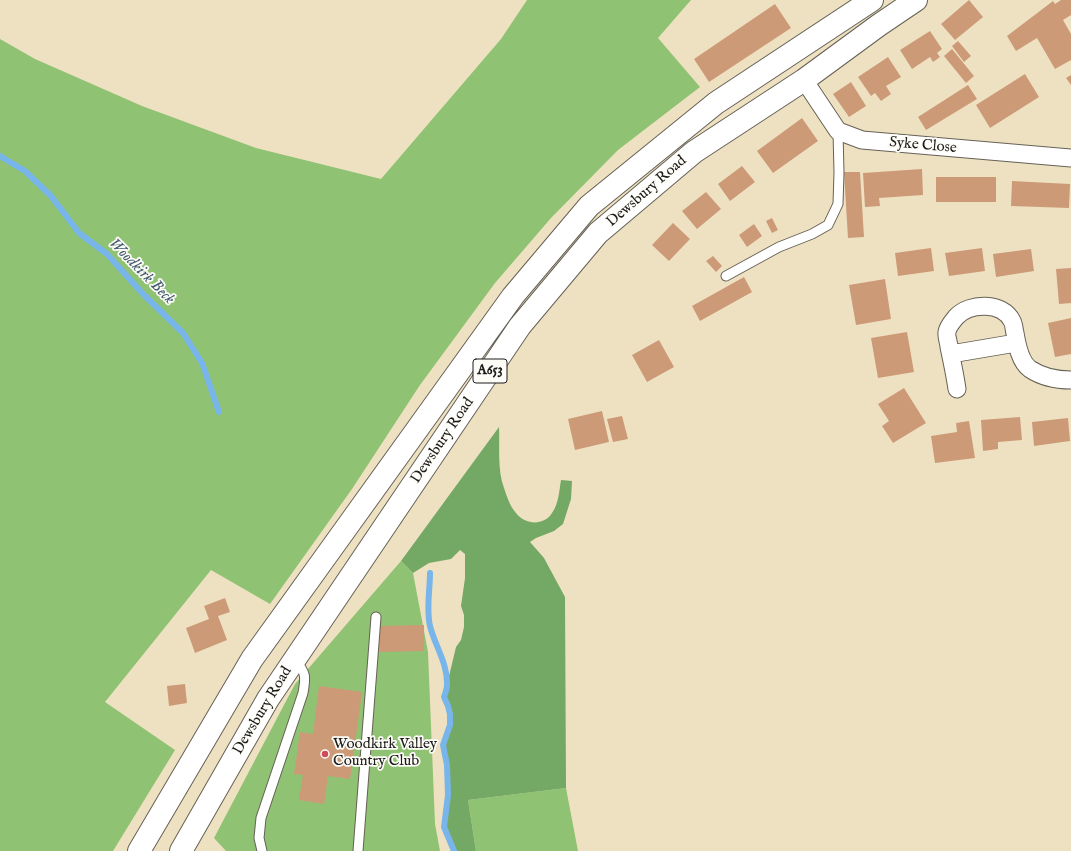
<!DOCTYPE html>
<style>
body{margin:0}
canvas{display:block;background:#eee1c1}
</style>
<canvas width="1071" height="851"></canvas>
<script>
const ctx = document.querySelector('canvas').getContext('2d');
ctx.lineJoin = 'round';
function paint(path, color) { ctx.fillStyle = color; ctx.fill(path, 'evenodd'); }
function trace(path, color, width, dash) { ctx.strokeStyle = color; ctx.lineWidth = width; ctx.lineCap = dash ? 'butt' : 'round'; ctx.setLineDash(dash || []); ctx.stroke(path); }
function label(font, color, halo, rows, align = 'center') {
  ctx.font = font + ' "IM FELL English",serif'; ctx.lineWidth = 3.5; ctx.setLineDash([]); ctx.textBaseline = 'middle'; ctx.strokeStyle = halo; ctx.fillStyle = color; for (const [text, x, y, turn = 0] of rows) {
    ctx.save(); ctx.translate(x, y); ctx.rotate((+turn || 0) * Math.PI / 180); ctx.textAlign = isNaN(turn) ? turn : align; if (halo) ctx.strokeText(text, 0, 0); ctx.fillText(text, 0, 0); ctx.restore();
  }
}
const green = new Path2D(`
 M 527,0 L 691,0 L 658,38 L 700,87 L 618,150 L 551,218 L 495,283 L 420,385 L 352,489 L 270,604 L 211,570 L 105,702 L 175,750 L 113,851 L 0,851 L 0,39 L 35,59 L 142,106 L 256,148 L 381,179 L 501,39 Z
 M 401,561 L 413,573 L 428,652 L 435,824 L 440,851 L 226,851 L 214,838 L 295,684 Z
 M 566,788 L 578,851 L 476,851 L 468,800 Z`);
const forest = new Path2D(`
 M 499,427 C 500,446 497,469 504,488 C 507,497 510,506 516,513 C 525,525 544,526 552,513 C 559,503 559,491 561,480 L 572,481 L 571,499 L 563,524 L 554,531 L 536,538 L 530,542 L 544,558 L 565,597 L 566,788 L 468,800 L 476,851 L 454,851 L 444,827 L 448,795 L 447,765 L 443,745 L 450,725 L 450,714 L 448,706 L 444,697 L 456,647 L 461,640 L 464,627 L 464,615 L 461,606 L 465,578 L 465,554 L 460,550 L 451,559 L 429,563 L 413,573 L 401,561 Z`);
const stream = new Path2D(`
 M 0,156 L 25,171 L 51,196 L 79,233 L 107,254 L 143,294 L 183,333 L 202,363 L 219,412
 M 430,573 C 430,590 426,609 430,626 C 435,646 448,664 447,685 C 447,689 445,694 444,697 L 448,706 L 450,714 L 450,725 L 443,745 L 447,765 L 448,795 L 444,827 L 454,851`);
const building = new Path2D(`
 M 969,0 L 983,17 L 955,40 L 941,24 Z
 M 1061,0 L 1071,0 L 1071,15 L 1063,20 L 1071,34 L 1071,60 L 1055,69 L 1037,38 L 1016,51 L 1007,36 L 1053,1 L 1055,4 Z
 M 775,4 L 791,28 L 709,82 L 694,59 Z
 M 930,31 L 942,49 L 937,53 L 940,57 L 933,62 L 930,57 L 912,69 L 900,50 Z
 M 958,41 L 971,56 L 964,62 L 952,46 Z
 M 952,49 L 974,76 L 966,83 L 944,56 Z
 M 888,57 L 901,77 L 886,86 L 891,94 L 881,101 L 875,93 L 871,96 L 858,77 Z
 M 1025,74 L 1039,97 L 990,128 L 976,105 Z
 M 1071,75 L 1071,85 L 1066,78 Z
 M 851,82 L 866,106 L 849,117 L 833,94 Z
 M 968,85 L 977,99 L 926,130 L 918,117 Z
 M 802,118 L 818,141 L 773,173 L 757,151 Z
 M 742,166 L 755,182 L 730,201 L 718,184 Z
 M 922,169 L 923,195 L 879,198 L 880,206 L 865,207 L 863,173 Z
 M 844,172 L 860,172 L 864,237 L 848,238 Z
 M 936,177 L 996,177 L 996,202 L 936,202 Z
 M 1012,181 L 1070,184 L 1069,208 L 1011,206 Z
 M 706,192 L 721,209 L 697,229 L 682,211 Z
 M 772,218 L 778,230 L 772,233 L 766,221 Z
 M 673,223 L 690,239 L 669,261 L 652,245 Z
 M 754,224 L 762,236 L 747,247 L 739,235 Z
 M 931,248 L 934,271 L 898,276 L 895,253 Z
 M 982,248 L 985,271 L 949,276 L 945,253 Z
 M 1031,249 L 1034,271 L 996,277 L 993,254 Z
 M 713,256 L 722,266 L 716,272 L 706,261 Z
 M 1071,268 L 1071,303 L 1059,304 L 1056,269 Z
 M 744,277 L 752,292 L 700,321 L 692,306 Z
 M 885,279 L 891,319 L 856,325 L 849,285 Z
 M 1071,318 L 1071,354 L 1055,357 L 1048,323 Z
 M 907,332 L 914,372 L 878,378 L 871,338 Z
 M 659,340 L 674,367 L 647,382 L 632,355 Z
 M 904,388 L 926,423 L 893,443 L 882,426 L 889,421 L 878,404 Z
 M 602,411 L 609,442 L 575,450 L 568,419 Z
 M 622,416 L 628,439 L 613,442 L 607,419 Z
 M 1020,417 L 1022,440 L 998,442 L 998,449 L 983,451 L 981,420 Z
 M 1068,418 L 1070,441 L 1034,446 L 1032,422 Z
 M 969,421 L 975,458 L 935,463 L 931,436 L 957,432 L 956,423 Z
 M 225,598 L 230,612 L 218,616 L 227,640 L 195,653 L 186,628 L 209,619 L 204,606 Z
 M 424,625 L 424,651 L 380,652 L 379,626 Z
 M 185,684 L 187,703 L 169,706 L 167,686 Z
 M 319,686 L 362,692 L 350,779 L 328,776 L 324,804 L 299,800 L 303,775 L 294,774 L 300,732 L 313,734 Z`);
const lane = new Path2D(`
 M 726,276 L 779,247 L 812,234 L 828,225 L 838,204 L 839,173 L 838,131
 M 262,851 L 259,838 L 261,818 L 303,693 C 306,676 306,673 295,660
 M 358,851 L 376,617`);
const street = new Path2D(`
 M 804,80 L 838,131 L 862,140 L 1071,158
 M 951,354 L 1016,343
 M 957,389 C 955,375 952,361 949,347 C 949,343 946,336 947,332 C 948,326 953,321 956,317 C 970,302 1003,302 1012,321 C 1014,324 1014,330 1015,333 C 1017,345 1020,362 1030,369 C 1042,377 1057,380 1071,380`);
const primary = new Path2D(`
 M 139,851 L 252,659 L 513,296 L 589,206 L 716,103 L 872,0
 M 181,851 L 268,699 L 520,326 L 598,233 L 694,152 L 804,80 L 879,25 L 916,0`);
const markers = [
 [325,754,4,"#d1495b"]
];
const shields = [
 [490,371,34]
];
const shieldNames = [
 ["A653",490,371]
];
const streetNames = [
 ["Syke Close",923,146,5],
 ["Dewsbury Road",647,192,-41],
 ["Dewsbury Road",443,441,-56],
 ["Dewsbury Road",263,711,-59]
];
const poiNames = [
 ["Woodkirk Valley",333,745],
 ["Country Club",333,762]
];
const waterNames = [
 ["Woodkirk Beck",141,272,45]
];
paint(green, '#90c273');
paint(forest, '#74a865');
trace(stream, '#78b5ea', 6);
paint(building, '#cd9a78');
trace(lane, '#666156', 11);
trace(street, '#666156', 19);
trace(primary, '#666156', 24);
trace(lane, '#fff', 9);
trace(street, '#fff', 17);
trace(primary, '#fff', 22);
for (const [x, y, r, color] of markers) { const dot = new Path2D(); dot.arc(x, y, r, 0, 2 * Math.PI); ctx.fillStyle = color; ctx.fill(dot); trace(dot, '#fdfcf7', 1.5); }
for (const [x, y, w] of shields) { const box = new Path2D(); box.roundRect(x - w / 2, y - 12, w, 24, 3); ctx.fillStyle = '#fdfcf7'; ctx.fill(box); trace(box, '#1c1c1c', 1); }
label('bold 14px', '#1c1c1c', null, shieldNames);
label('15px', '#1c1c1c', '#fdfcf7', streetNames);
label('15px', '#1c1c1c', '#fdfcf7', poiNames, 'left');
label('italic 16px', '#41596e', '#fdfcf7', waterNames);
</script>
